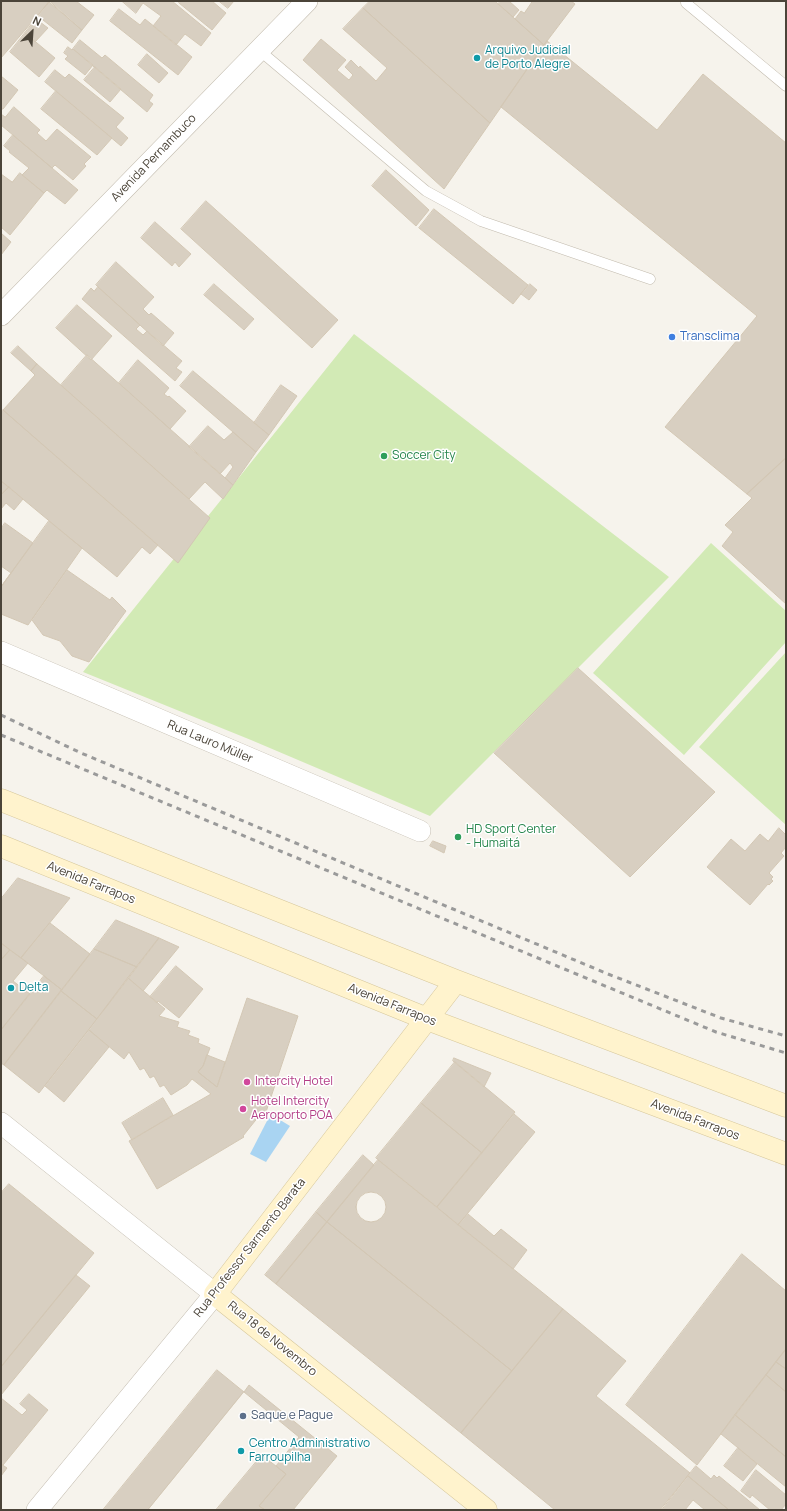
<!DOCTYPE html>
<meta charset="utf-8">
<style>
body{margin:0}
#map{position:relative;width:787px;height:1511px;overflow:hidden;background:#f6f3ec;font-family:Manrope,sans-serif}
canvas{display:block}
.frame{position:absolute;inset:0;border:2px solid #4b4439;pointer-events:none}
.north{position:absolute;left:12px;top:12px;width:40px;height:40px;-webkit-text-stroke:3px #fff;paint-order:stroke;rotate:25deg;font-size:11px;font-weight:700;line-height:16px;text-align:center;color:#4b4439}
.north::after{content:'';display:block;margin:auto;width:14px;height:18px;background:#4b4439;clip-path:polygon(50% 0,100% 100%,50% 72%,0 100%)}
</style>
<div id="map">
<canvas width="787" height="1511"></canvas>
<div class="frame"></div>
<div class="north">N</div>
</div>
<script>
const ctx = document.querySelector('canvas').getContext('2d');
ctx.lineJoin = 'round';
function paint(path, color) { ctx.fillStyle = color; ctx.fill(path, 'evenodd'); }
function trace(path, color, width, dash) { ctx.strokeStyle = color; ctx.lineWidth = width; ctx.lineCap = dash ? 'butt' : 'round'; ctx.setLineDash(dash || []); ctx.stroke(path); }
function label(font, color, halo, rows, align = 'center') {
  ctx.font = font + ' Manrope,sans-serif'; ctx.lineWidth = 3; ctx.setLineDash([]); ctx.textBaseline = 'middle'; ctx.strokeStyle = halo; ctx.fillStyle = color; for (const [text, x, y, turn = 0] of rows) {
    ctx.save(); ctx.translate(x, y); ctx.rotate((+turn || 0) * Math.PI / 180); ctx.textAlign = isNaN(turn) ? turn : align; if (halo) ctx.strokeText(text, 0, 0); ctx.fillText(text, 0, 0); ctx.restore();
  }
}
const green = new Path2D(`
 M 354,334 L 669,577 L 430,816 L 251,740 L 83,672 Z
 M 711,543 L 786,611 L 786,642 L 684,755 L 593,673 Z
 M 786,652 L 786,825 L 699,747 Z`);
const water = new Path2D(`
 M 272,1115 L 290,1126 L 266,1162 L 250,1154 L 269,1117 Z`);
const building = new Path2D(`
 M 1,1 L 50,1 L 1,58 Z
 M 50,1 L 76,1 L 94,15 L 82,30 Z
 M 122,1 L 172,1 L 211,33 L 201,46 L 185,34 L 176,45 L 153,26 L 161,16 L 143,3 L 136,13 Z
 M 180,1 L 212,1 L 226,13 L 212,30 L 179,3 Z
 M 219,1 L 234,1 L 228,8 Z
 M 370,1 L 495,1 L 544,45 L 490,123 L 363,8 Z
 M 501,1 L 509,1 L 519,10 L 513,17 L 498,4 Z
 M 533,1 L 571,1 L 575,4 L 544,45 L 515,19 L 521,11 L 524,13 Z
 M 49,2 L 82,30 L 72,43 L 38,16 Z
 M 363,8 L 490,123 L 444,189 L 303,60 L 321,39 L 346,60 L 337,70 L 349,80 L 353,75 L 345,67 L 351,60 L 359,68 L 360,66 L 376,81 L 387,68 L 343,29 Z
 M 119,9 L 140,25 L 145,19 L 192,57 L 178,75 L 110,21 Z
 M 36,19 L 48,28 L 35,42 L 25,33 Z
 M 25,33 L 55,58 L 39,77 L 10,52 Z
 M 80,40 L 102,58 L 105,55 L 153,95 L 149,101 L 153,104 L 147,112 L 73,49 Z
 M 547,41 L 657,130 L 703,74 L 786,143 L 786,458 L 747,494 L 665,427 L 757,316 L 501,107 Z
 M 68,47 L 72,50 L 73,49 L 93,65 L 85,75 L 65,59 L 68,56 L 64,53 Z
 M 147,54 L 168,73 L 159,83 L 138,65 Z
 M 95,67 L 121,89 L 110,102 L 84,80 Z
 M 55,70 L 65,78 L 69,74 L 124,118 L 116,127 L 128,138 L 121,146 L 45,82 Z
 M 1,76 L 18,90 L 3,109 L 1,109 Z
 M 56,91 L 112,138 L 97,155 L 41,109 Z
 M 14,107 L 40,130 L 37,133 L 46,141 L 57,129 L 91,157 L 84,164 L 86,166 L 73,180 L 55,165 L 52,168 L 1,125 L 1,114 L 5,117 Z
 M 13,135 L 78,190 L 65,204 L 47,190 L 44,193 L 22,175 L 29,168 L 9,152 L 10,151 L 4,146 Z
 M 386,170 L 429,210 L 416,226 L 372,186 Z
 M 20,173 L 44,193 L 10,235 L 1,227 L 1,174 L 12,182 Z
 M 206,201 L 338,320 L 312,348 L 181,229 Z
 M 434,209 L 528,285 L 513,304 L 419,228 Z
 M 155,222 L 191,254 L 179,267 L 175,262 L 172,266 L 141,238 Z
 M 1,233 L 11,242 L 1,255 Z
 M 116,262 L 154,297 L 143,309 L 149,315 L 151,313 L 174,333 L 163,346 L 96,285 Z
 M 214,284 L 254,319 L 244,330 L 204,295 Z
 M 530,284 L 537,290 L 529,300 L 521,294 Z
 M 98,287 L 140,325 L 136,329 L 143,335 L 147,331 L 182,361 L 176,368 L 182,372 L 175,381 L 82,299 L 91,288 L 94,291 Z
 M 77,305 L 112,336 L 91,360 L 56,328 Z
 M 18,346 L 37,364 L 31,371 L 11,353 Z
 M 87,355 L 233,485 L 223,499 L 205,482 L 189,499 L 61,385 Z
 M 138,360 L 169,388 L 164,394 L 168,397 L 169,396 L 186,411 L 170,429 L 119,383 Z
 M 37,364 L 210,518 L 178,563 L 3,410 L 35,375 L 31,371 Z
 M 193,371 L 269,435 L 256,452 L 180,386 Z
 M 281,385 L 297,396 L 269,435 L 254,423 Z
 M 3,410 L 158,545 L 150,554 L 142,547 L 117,577 L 1,481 L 1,412 Z
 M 208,426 L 224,440 L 233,432 L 256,452 L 233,485 L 225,478 L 233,467 L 230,463 L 220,474 L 189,447 Z
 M 786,458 L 786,604 L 722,546 L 733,532 L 725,525 L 752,498 L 747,494 Z
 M 1,481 L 9,487 L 1,495 Z
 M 9,487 L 23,499 L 14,510 L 6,503 L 1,509 L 1,495 Z
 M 49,521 L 82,548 L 28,625 L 1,614 L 1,587 Z
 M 5,523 L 33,543 L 1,587 L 1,529 Z
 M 1,566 L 11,573 L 1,587 Z
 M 67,570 L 110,600 L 112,597 L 126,611 L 89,662 L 72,656 L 60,641 L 43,635 L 32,620 Z
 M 578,668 L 715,792 L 630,877 L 494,753 Z
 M 779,828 L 786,835 L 786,847 L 781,853 L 784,856 L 769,873 L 773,877 L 771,879 L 773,881 L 769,885 L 768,884 L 750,905 L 707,867 L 731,839 L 745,851 L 760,834 L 768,841 Z
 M 433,841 L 446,846 L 444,853 L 430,846 Z
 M 18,878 L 70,898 L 21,958 L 1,943 L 1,899 Z
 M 116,920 L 159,938 L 137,967 L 94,949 Z
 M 50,923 L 90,954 L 62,990 L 21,958 Z
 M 159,938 L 179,947 L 143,991 L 128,978 Z
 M 1,943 L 10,950 L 1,960 Z
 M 94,949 L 137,967 L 97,1019 L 61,991 Z
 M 10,950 L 28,963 L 13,981 L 30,994 L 1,1030 L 1,960 Z
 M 176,966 L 203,989 L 179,1018 L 158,1001 L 157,1003 L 150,997 Z
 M 44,976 L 62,990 L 4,1065 L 1,1063 L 1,1030 Z
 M 128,978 L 165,1009 L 159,1016 L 179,1022 L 177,1027 L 190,1031 L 188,1035 L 199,1039 L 198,1043 L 210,1048 L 203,1066 L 198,1072 L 217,1087 L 247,998 L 298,1016 L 266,1112 L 263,1111 L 243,1136 L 244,1137 L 157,1189 L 129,1141 L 211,1094 L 192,1079 L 187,1085 L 171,1095 L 164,1085 L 160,1087 L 154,1076 L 150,1078 L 144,1068 L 140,1070 L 129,1052 L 124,1059 L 89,1030 Z
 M 61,991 L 97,1019 L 39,1093 L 4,1065 Z
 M 89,1030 L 109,1047 L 64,1102 L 45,1086 Z
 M 207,1055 L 225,1062 L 217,1087 L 198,1072 L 203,1066 Z
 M 454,1058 L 491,1073 L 484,1087 L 453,1061 Z
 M 455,1062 L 515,1112 L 482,1153 L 421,1103 Z
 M 163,1098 L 173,1115 L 132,1140 L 122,1123 Z
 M 421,1103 L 482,1153 L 437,1207 L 376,1158 Z
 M 514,1114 L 535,1132 L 458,1225 L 437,1207 Z
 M 363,1155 L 374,1165 L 327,1222 L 316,1212 Z
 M 378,1160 L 563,1309 L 512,1371 L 327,1222 Z
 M 9,1184 L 94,1253 L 1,1367 L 1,1193 Z
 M356 1207a15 15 0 1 1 30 0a15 15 0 1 1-30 0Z
 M 316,1212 L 327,1222 L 276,1284 L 265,1275 Z
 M 468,1214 L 494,1236 L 501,1229 L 527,1250 L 513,1269 L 458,1225 Z
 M 327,1222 L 512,1371 L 461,1433 L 276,1284 Z
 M 742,1254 L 786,1291 L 786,1349 L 697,1465 L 626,1405 Z
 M 76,1275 L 90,1286 L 1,1395 L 1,1367 Z
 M 563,1309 L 626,1361 L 596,1396 L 690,1473 L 660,1510 L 555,1510 L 461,1433 Z
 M 786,1349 L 786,1369 L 776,1362 Z
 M 776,1362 L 786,1369 L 786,1392 L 766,1375 Z
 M 217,1370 L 244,1392 L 249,1385 L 337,1456 L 293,1510 L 103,1510 Z
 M 766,1375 L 786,1392 L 786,1457 L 735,1415 Z
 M 244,1392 L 299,1437 L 276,1466 L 286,1474 L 259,1506 L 265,1510 L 148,1510 Z
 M 29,1394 L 48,1410 L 3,1465 L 1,1464 L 1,1398 L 22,1415 L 27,1410 L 20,1404 Z
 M 735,1415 L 786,1457 L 786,1487 L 721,1434 Z
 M 738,1448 L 757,1464 L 743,1481 L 724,1466 Z
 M 262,1455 L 286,1474 L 259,1506 L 265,1510 L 216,1510 Z
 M 1,1464 L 7,1468 L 1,1476 Z
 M 696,1466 L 711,1479 L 714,1475 L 717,1478 L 719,1476 L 760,1510 L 729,1510 L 688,1476 Z
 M 756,1470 L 786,1495 L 786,1504 L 781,1510 L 770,1510 L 752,1495 L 750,1498 L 741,1491 Z
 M 688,1476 L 729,1510 L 705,1510 L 693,1500 L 685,1510 L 662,1510 Z`);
const lane = new Path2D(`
 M 686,1 L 686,3 L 786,86
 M 259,50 L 426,191 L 481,221 L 650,279`);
const street = new Path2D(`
 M 1,315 L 307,1
 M 1,652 L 420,831
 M 1,1123 L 215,1294 L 37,1510`);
const secondary = new Path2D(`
 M 1,800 L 456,981 L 786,1106
 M 1,846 L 427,1019 L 786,1154
 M 456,981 L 215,1294 L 486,1510`);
const rail = new Path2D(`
 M 1,715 L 81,753 L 608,974 L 721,1018 L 786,1036
 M 1,735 L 716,1032 L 786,1053`);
const markers = [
 [477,58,4,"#0f9aa8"],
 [672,337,4,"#3f7fe0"],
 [384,456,4,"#2e9e5b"],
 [458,837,4,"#2e9e5b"],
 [11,988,4,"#0f9aa8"],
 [247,1082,4,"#d1479c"],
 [243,1109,4,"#d1479c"],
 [243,1416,4,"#5c6f8a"],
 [241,1451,4,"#0f9aa8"]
];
const cultureNames = [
 ["Arquivo Judicial",485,51],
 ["de Porto Alegre",485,65],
 ["Delta",19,988],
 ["Centro Administrativo",249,1444],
 ["Farroupilha",249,1458]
];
const streetNames = [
 ["Avenida Pernambuco",154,158,-46],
 ["Rua Lauro Müller",210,742,23],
 ["Avenida Farrapos",91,883,22],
 ["Avenida Farrapos",392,1005,22],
 ["Avenida Farrapos",695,1120,21],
 ["Rua Professor Sarmento Barata",250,1248,-52],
 ["Rua 18 de Novembro",272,1339,39]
];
const shopNames = [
 ["Transclima",680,337]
];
const leisureNames = [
 ["Soccer City",392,456],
 ["HD Sport Center",466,830],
 ["- Humaitá",466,844]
];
const hotelNames = [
 ["Intercity Hotel",255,1082],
 ["Hotel Intercity",251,1102],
 ["Aeroporto POA",251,1116]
];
const serviceNames = [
 ["Saque e Pague",251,1416]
];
paint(green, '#d2eab5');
paint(water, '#a9d4f2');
paint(building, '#d8cfc1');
trace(building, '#d3c7b4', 1);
trace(lane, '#c2bbae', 11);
trace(street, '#c2bbae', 22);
trace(secondary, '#d6c79b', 23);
trace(lane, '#fff', 10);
trace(street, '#fff', 21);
trace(secondary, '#fff3cd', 22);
trace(rail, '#9a9a9a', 3, [5, 5]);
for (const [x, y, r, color] of markers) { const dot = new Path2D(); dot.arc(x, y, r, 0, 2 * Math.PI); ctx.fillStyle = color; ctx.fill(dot); trace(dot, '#fff', 1.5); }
label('12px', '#0d838f', '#fff', cultureNames, 'left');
label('12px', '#4b4439', '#fff', streetNames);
label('12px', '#366cbe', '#fff', shopNames, 'left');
label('12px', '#27864d', '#fff', leisureNames, 'left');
label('12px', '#b23c85', '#fff', hotelNames, 'left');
label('12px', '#4e5e75', '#fff', serviceNames, 'left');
</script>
